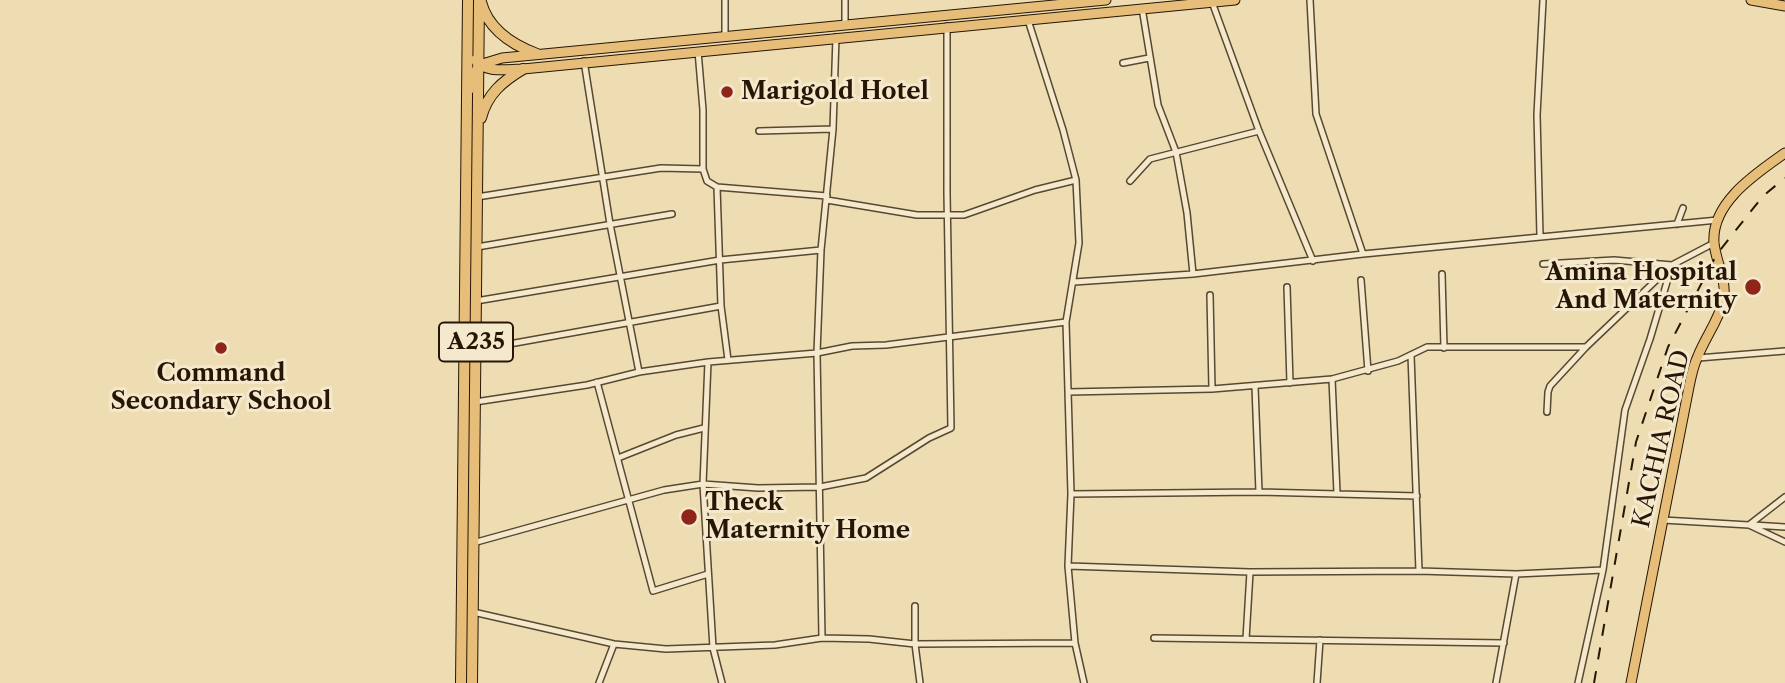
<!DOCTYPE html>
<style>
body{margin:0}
canvas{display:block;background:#eeddb2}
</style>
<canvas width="1785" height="683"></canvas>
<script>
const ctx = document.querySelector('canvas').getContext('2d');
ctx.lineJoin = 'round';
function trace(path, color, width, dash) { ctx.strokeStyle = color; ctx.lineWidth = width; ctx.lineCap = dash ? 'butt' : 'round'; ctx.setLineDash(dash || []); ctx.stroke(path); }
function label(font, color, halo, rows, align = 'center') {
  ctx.font = font + ' "Libre Caslon Text",serif'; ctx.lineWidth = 6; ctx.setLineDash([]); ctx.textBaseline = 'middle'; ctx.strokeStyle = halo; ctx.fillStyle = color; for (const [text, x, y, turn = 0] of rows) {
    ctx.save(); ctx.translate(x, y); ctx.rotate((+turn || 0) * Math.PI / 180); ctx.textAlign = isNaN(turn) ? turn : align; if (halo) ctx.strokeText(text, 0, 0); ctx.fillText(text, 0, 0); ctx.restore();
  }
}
const minor = new Path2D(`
 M 1310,0 L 1316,114 L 1363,254
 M 1212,2 L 1259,131 L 1313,261
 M 1142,8 L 1158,105 L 1176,152 L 1187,213 L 1193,274
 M 1028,20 L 1063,130 L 1076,180 L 1079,243 L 1066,322 L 1071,494 L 1068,566 L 1075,643 L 1084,683
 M 845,25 L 845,0
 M 725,37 L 725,0
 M 698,51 L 703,110 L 703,169 L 707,181 L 717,187 L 827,196
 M 584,61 L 610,224 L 639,372
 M 1123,63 L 1149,58
 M 759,131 L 833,129
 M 1130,181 L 1150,159 L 1259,131
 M 717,187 L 721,306 L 728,360
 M 477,197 L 661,168 L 703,169
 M 827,200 L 917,215 L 964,215 L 1035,190 L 1076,180
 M 1677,224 L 1683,208
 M 1540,236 L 1537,115 L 1543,0
 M 477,247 L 672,214
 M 1543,264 L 1614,260 L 1672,265 L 1650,339 L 1625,410 L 1603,570 L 1578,683
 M 1442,274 L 1444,348
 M 1361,280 L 1368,371
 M 1074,282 L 1193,274 L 1363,254 L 1718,220
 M 1287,287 L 1290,383
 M 1210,295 L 1212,389
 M 476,301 L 720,260 L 821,250
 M 476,350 L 721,306
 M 1411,355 L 1419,571
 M 1698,358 L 1785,351
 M 708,362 L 703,484 L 713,648 L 722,683
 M 1332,379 L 1337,493
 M 597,382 L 653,591 L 708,574
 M 1255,387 L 1259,492
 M 1068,392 L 1212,389 L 1332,379 L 1398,361 L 1427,347 L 1586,347
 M 475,402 L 587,385 L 639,372 L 708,362 L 817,353 L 852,346 L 886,345 L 1066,322
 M 1547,412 L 1548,392 L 1550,386 L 1586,347 L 1672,265 L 1714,243
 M 618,458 L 676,435 L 704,428
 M 1071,494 L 1259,492 L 1417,496
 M 1663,520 L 1749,525 L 1785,542
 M 1749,525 L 1785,497
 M 1753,525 L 1785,527
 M 473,543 L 664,490 L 703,484 L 758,488 L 820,487 L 866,478 L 929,438 L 951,428 L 947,193 L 947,26
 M 1068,566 L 1250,572 L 1419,571 L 1516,574 L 1603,570
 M 915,606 L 915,644 L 920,683
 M 473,612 L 614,644 L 666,649 L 775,645 L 822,638 L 869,639 L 915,644 L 1075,643
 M 822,638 L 817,353 L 821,250 L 833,129 L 836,37
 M 1154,638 L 1504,643
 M 1246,639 L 1250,572
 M 599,683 L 614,644
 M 1317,683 L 1320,640
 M 1496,683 L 1516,574`);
const primary = new Path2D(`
 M 1751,0 L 1785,6
 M 475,60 C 486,74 507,69 523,69 L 1235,0
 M 469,90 L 470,82 L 479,65 L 502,58 L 1106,0
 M 1631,683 L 1689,387 C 1691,377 1693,366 1698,356 C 1705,338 1718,321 1723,302 C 1728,282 1716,263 1714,243 C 1711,202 1757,173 1785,153`);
const trunk = new Path2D(`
 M 481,2 C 488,29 513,45 537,54
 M 481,118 C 487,94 503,81 523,69
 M 461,683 L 468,0
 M 472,683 L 479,0`);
const rail = new Path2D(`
 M 1594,683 L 1636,442 L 1668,347 L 1717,254 L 1763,196 L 1785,178`);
const markers = [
 [727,92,7,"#8f2418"],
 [1753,287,9,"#8f2418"],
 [221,348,7,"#8f2418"],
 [689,517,9,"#8f2418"]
];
const shields = [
 [476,342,74]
];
const shieldNames = [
 ["A235",476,342]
];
const poiNames = [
 ["Marigold Hotel",741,92],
 ["Amina Hospital",1737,273,"right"],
 ["And Maternity",1737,301,"right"],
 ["Command",221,374,"center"],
 ["Secondary School",221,402,"center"],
 ["Theck",705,503],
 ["Maternity Home",705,531]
];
const streetNames = [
 ["KACHIA ROAD",1662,439,-77]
];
trace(minor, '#594830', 8);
trace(primary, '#271605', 11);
trace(trunk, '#271605', 12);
trace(minor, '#f4e9cd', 5);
trace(primary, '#e7be79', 9);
trace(trunk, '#e7be79', 10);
trace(rail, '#271605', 2, [12, 12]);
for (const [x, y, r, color] of markers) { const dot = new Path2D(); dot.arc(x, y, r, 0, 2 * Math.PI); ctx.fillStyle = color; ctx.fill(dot); trace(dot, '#f4e9cd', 2.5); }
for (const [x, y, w] of shields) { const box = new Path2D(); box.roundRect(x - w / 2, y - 19.5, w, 39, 5); ctx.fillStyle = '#f4e9cd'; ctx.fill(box); trace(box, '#271605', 2); }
label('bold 23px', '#271605', null, shieldNames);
label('bold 24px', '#271605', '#f4e9cd', poiNames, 'left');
label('24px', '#271605', '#f4e9cd', streetNames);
</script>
